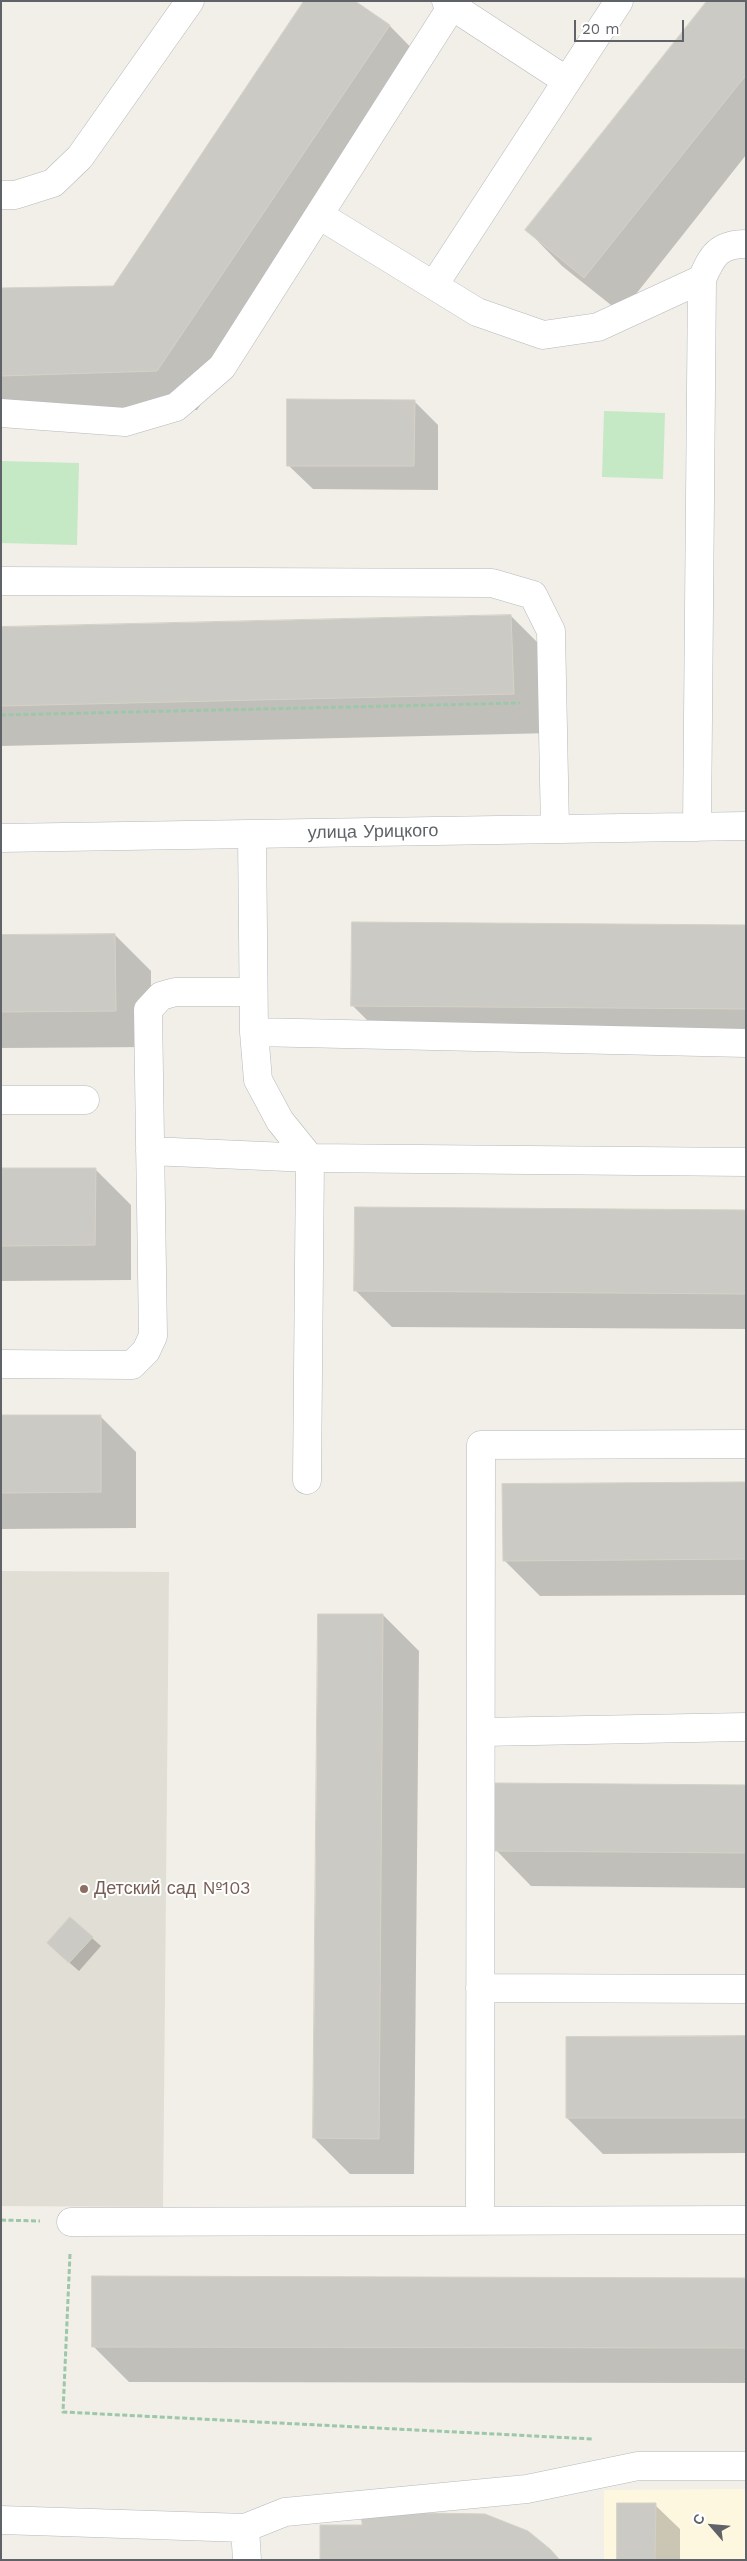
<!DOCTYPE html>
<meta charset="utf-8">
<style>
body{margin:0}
#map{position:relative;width:747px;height:2561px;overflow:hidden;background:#f1efe8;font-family:"Work Sans",sans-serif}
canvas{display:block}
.frame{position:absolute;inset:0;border:2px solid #5f6368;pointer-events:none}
.north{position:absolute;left:687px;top:2501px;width:50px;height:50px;-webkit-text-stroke:4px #fff;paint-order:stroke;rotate:297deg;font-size:14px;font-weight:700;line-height:20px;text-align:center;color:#5f6368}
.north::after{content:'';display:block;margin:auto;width:18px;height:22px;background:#5f6368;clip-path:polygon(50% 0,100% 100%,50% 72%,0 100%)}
.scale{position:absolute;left:574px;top:20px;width:110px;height:22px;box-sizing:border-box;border:2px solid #5f6368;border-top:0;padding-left:6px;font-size:15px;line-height:18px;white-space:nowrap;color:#5f6368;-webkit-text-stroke:4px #fff;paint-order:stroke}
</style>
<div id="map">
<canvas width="747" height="2561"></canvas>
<div class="frame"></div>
<div class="north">С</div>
<div class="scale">20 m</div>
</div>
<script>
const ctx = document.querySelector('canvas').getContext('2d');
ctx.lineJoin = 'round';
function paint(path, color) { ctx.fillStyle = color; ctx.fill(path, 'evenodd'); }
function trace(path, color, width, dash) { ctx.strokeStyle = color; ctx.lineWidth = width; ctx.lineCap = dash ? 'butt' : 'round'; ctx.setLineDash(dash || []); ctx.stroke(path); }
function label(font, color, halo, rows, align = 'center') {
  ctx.font = font + ' "Work Sans",sans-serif'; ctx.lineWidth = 4; ctx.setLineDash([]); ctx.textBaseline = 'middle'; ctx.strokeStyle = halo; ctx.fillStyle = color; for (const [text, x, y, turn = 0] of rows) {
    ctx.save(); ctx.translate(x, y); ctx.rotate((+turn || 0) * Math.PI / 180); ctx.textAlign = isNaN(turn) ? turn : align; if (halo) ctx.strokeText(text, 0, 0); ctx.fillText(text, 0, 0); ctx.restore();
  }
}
const commercial = new Path2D(`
 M 746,2489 L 746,2560 L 604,2560 L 604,2490 Z`);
const education = new Path2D(`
 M 1,1571 L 169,1572 L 163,2207 L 1,2206 Z`);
const green = new Path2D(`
 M 604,411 L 665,413 L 663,479 L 602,477 Z
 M 1,461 L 79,463 L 77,545 L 1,543 Z`);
const shadow = new Path2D(`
 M 746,1 L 746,155 L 621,313 L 562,266 L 527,230 Z
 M 389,25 L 428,65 L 197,410 L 1,415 L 1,290 L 114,287 Z
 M 414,401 L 438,425 L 438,490 L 313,489 L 288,465 Z
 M 511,616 L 550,655 L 552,733 L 1,746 L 1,629 Z
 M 746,926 L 746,1044 L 389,1042 L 353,1006 Z
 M 115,935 L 151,971 L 151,1047 L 1,1048 L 1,936 Z
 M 95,1169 L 131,1205 L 131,1280 L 1,1281 L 1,1170 Z
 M 746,1211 L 746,1329 L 392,1327 L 356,1291 Z
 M 1,1416 L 100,1416 L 136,1452 L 136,1528 L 1,1529 Z
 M 746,1483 L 746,1595 L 540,1596 L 504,1560 Z
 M 383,1615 L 419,1651 L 414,2174 L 350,2174 L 314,2138 Z
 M 746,1786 L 746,1888 L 531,1886 L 496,1850 Z
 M 92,1938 L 101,1946 L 79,1971 L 57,1952 Z
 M 746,2038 L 746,2153 L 603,2154 L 567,2118 Z
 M 746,2280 L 746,2383 L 129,2382 L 93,2346 Z
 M 655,2505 L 680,2529 L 680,2560 L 618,2560 Z`);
const building = new Path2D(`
 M 304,1 L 355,1 L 390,25 L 157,371 L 1,376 L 1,288 L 113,286 Z
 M 707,1 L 746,1 L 746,75 L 584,278 L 525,230 Z
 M 287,399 L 415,400 L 414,466 L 287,466 Z
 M 511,615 L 514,694 L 1,706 L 1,627 Z
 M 352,922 L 746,925 L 746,1009 L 351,1006 Z
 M 115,934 L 116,1011 L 1,1012 L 1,935 Z
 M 1,1168 L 96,1168 L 95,1245 L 1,1246 Z
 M 355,1207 L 746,1210 L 746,1294 L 354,1291 Z
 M 1,1415 L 101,1415 L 101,1492 L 1,1493 Z
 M 741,1482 L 746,1482 L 746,1559 L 503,1561 L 502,1484 Z
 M 318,1614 L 383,1614 L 379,2139 L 313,2138 Z
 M 495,1783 L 746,1785 L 746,1853 L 494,1851 Z
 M 70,1917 L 93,1937 L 69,1963 L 47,1943 Z
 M 746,2036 L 746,2118 L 566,2118 L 566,2037 Z
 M 92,2276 L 746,2278 L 746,2348 L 92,2347 Z
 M 617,2503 L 656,2503 L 655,2560 L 617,2560 Z
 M 361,2512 L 485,2514 L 528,2531 L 550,2549 L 560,2560 L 320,2560 L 320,2525 L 362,2525 Z`);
const path = new Path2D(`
 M 1,715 L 520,703
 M 1,2220 L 40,2221
 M 70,2254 L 63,2412 L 593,2439`);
const minor = new Path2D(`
 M 452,6 L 567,81
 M 1,195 L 15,195 L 53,183 L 80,157 L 190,1
 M 319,215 L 477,312 L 543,335 L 598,327 L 702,279
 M 434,285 L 619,1
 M 1,413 L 125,422 L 176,407 L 222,367 L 452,6 L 446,1
 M 1,581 L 492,583 L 533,595 L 551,631 L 555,829
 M 697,827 L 702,279 C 712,256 718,244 746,244
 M 252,834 L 254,1032 L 258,1080 L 280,1121 L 310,1158 L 307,1480
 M 1,838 L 746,826
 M 254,1032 L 746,1043
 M 1,1100 L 85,1100
 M 150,1151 L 310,1158 L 746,1162
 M 1,1364 L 132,1365 L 146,1351 L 153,1336 L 148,1010 L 161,996 L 175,992 L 253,992
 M 481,1732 L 746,1727
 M 480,1988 L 746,1989
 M 480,2220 L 481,1445 L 746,1444
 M 71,2222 L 746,2220
 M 1,2520 L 245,2528 L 285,2512 L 527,2489 L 638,2466 L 746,2466
 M 245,2528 L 247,2560`);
const markers = [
 [84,1889,5,"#8d6e63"]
];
const streetNames = [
 ["улица Урицкого",373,832,-1]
];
const educationNames = [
 ["Детский сад №103",94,1889]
];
paint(commercial, '#fef7e0');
paint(education, '#e1ded6');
paint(green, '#c5e8c5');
paint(shadow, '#0003');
paint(building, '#cccac5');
trace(building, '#d6d1c6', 1);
trace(minor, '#b5b8bc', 29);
trace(path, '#9cc7a9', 3, [5, 2.5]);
trace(minor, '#fff', 28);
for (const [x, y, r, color] of markers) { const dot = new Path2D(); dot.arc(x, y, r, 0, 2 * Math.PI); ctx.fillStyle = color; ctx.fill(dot); trace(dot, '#fff', 2); }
label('18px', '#5f6368', '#fff', streetNames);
label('18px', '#785e54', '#fff', educationNames, 'left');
</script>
